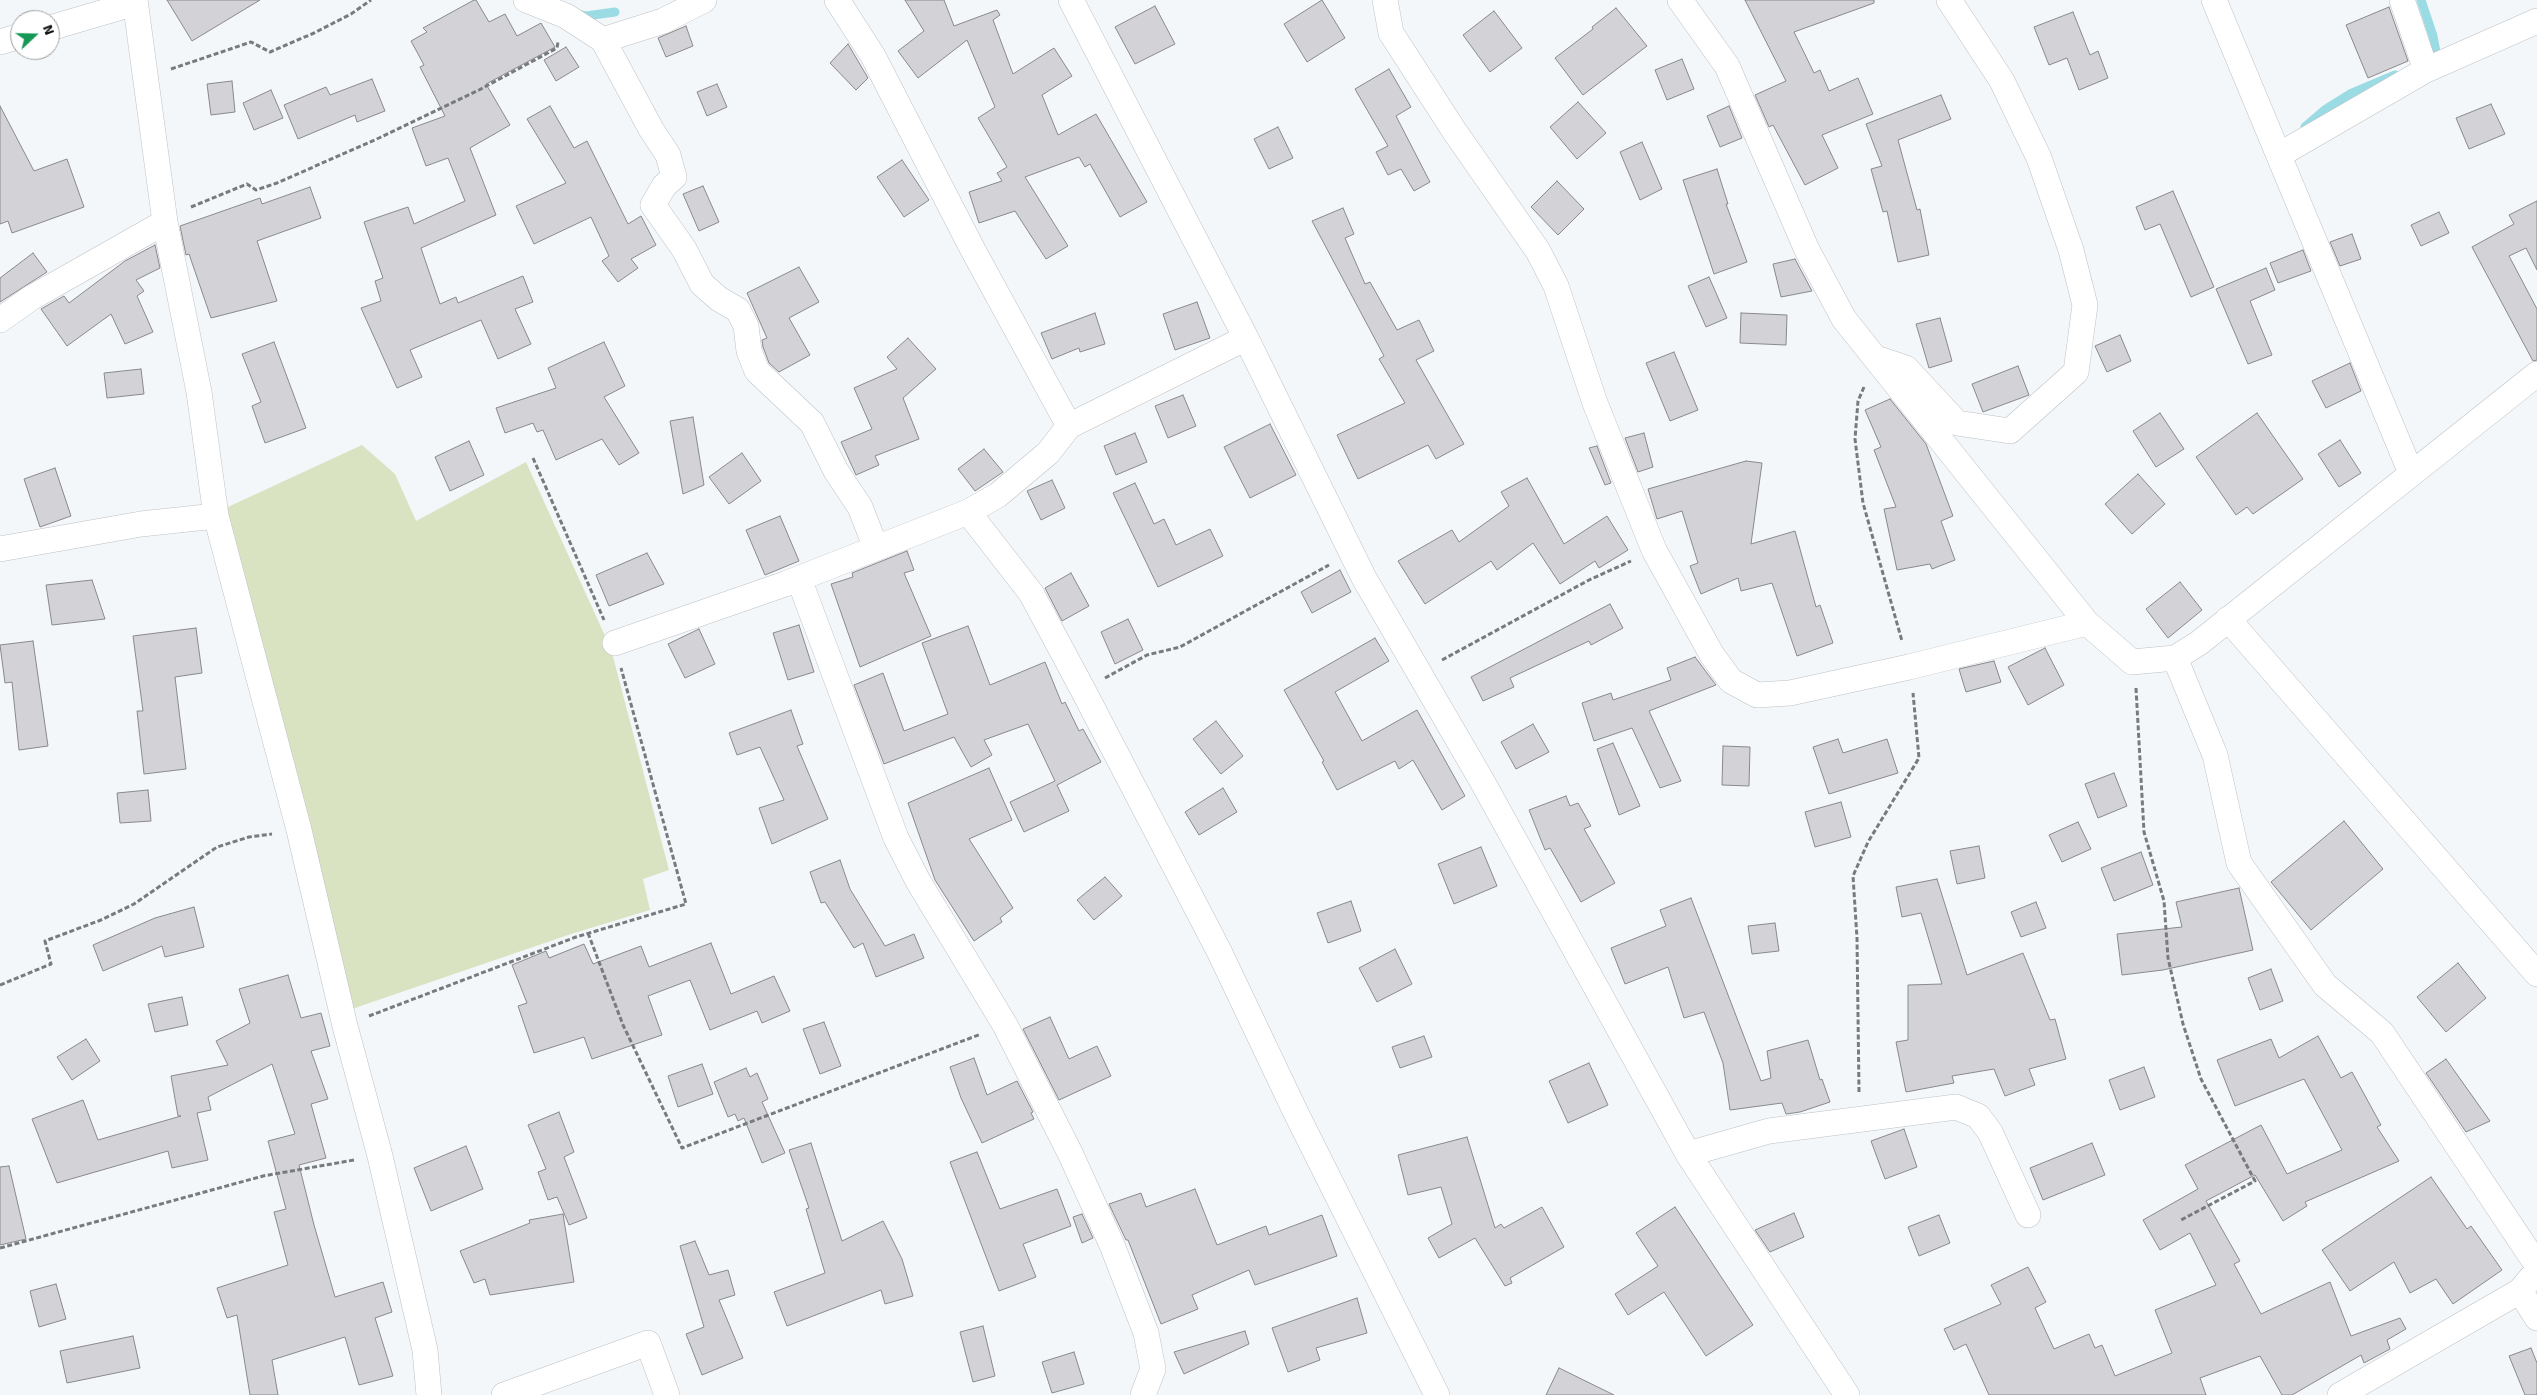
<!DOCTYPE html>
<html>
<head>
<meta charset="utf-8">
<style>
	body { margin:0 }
	#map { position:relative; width:2537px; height:1395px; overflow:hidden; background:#f3f7fa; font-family:Signika,sans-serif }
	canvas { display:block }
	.north { position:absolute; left:10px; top:10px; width:50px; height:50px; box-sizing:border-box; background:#fff; border:1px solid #9d9e9e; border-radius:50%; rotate:69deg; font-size:14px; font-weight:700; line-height:20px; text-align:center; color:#0b0c0d }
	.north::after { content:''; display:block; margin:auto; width:18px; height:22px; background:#179755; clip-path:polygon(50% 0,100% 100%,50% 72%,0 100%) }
</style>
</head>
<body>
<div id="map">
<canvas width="2537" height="1395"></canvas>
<div class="north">N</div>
</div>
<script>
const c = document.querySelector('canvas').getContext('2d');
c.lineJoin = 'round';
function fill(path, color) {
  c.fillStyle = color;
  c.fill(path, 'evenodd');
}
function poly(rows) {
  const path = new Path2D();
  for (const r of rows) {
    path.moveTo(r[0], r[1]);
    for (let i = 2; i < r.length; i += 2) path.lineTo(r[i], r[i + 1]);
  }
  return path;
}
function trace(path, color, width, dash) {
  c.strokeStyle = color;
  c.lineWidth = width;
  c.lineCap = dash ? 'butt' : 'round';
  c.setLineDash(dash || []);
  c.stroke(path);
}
fill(poly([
	[362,445,395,474,416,521,526,462,611,649,669,870,643,879,650,910,571,934,349,1010,217,512]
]), '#d9e3c2');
trace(poly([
	[2421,0,2433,36,2436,52,2433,62],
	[578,14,586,16,615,12],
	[2305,127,2326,109,2350,94,2395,75]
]), '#9bdbe4', 9);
const building = poly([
	[167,0,260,0,192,41,167,0],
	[474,0,476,0,489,22,505,14,517,36,541,23,555,47,486,84,510,125,470,148,496,215,421,248,440,304,456,297,458,303,523,276,533,302,515,309,531,344,498,359,481,320,410,350,422,377,397,388,361,308,381,301,375,281,383,278,364,222,408,207,414,224,465,201,448,158,426,166,412,128,445,116,420,67,424,65,411,41,427,32,423,28,474,0],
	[905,0,944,0,954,26,997,10,1000,15,993,20,1013,74,1054,48,1072,76,1042,95,1058,135,1096,114,1147,202,1120,217,1090,164,1085,167,1079,157,1025,177,1068,246,1046,259,1015,211,979,223,969,192,1002,181,997,173,1007,167,978,118,995,107,967,40,918,78,898,51,924,31,905,0],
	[1322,0,1345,38,1307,62,1284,24,1322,0],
	[1745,0,1874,0,1874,3,1794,32,1814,73,1820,70,1829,91,1858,78,1873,114,1822,135,1838,168,1805,185,1773,125,1769,127,1755,95,1786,81,1745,0],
	[1155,6,1175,44,1135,64,1115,27,1155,6],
	[2389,7,2408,61,2368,78,2346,25,2389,7],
	[1616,8,1647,46,1583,95,1555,58,1593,29,1592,27,1616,8],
	[1494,11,1522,48,1490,72,1463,35,1494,11],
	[2073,12,2090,55,2098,51,2108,78,2079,90,2067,58,2049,65,2034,27,2073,12],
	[686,26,693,46,666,57,658,38,686,26],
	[848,44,868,78,856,90,830,63,848,44],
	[566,47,579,67,556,81,544,60,566,47],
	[1682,59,1694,89,1667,100,1655,70,1682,59],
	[1389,69,1411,107,1396,116,1430,182,1414,191,1401,169,1388,175,1376,152,1388,146,1355,89,1389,69],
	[372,79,385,111,357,122,355,115,298,139,284,105,326,87,330,95,372,79],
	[232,81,235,112,211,115,207,84,232,81],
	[717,84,727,107,707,116,697,92,717,84],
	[271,90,283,118,254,130,243,103,271,90],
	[1941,95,1951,119,1898,140,1917,210,1920,209,1929,255,1898,262,1887,211,1883,212,1871,169,1882,166,1866,124,1941,95],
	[1578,102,1606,133,1577,159,1550,127,1578,102],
	[2491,104,2505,134,2469,149,2456,118,2491,104],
	[0,106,34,171,67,159,84,207,12,233,8,221,0,224,0,106],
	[550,106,574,148,587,141,628,224,641,216,656,245,631,259,638,268,618,282,602,261,609,256,591,217,534,244,516,206,566,183,527,119,550,106],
	[1729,106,1742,138,1720,147,1707,116,1729,106],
	[1278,127,1293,158,1269,169,1254,139,1278,127],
	[1642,142,1662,189,1640,200,1620,152,1642,142],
	[902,160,929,200,904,217,877,177,902,160],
	[1717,169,1728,204,1726,204,1747,262,1714,274,1683,180,1717,169],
	[1557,181,1584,209,1558,235,1531,207,1557,181],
	[703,186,719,222,699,231,683,194,703,186],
	[310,187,321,218,257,241,277,301,211,318,189,254,186,255,180,226,260,198,262,204,310,187],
	[2173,191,2214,287,2191,297,2160,224,2145,230,2136,207,2173,191],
	[2537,201,2537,270,2526,248,2509,256,2537,309,2537,360,2533,361,2472,247,2514,224,2509,215,2537,201],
	[1343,208,1354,234,1345,238,1365,284,1370,282,1397,330,1419,320,1434,351,1416,360,1464,444,1436,459,1428,445,1358,479,1337,435,1405,403,1379,359,1384,356,1312,221,1343,208],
	[2439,212,2449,233,2421,246,2411,225,2439,212],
	[2352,234,2361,259,2340,266,2330,242,2352,234],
	[155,245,160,268,136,280,144,291,137,296,153,332,125,344,111,314,67,346,41,309,64,296,69,303,125,261,155,245],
	[2303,250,2311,271,2278,283,2270,263,2303,250],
	[33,253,47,272,0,302,0,278,33,253],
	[1795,259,1812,291,1781,297,1773,264,1795,259],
	[799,267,819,302,789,318,810,355,779,372,769,363,763,347,762,340,767,338,747,293,799,267],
	[2266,268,2275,290,2250,301,2272,355,2248,364,2216,289,2266,268],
	[1709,277,1727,318,1706,327,1688,286,1709,277],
	[1197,302,1210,338,1175,350,1163,314,1197,302],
	[1095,313,1105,344,1080,352,1079,348,1052,359,1041,333,1095,313],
	[1741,313,1787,315,1786,345,1740,343,1741,313],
	[1940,318,1952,361,1929,368,1916,324,1940,318],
	[2120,335,2131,361,2107,372,2095,346,2120,335],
	[908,338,936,369,903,398,919,439,875,456,879,465,856,475,841,442,872,429,854,388,897,369,887,357,908,338],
	[274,342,306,428,265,443,252,406,261,402,242,354,274,342],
	[604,342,625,386,604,397,639,453,619,465,602,439,556,460,543,430,537,432,533,423,505,433,496,408,556,388,548,368,604,342],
	[1674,352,1698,410,1670,421,1646,363,1674,352],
	[2350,363,2361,391,2326,408,2312,381,2350,363],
	[2018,366,2029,395,1983,412,1972,384,2018,366],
	[141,369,144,394,107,398,104,373,141,369],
	[1183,395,1196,426,1168,438,1155,406,1183,395],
	[1890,399,1926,444,1953,516,1941,521,1955,560,1932,569,1930,564,1897,570,1884,509,1896,507,1874,450,1881,447,1865,410,1890,399],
	[2160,413,2184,449,2156,467,2133,431,2160,413],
	[2257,413,2303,479,2253,514,2247,507,2236,515,2196,457,2257,413],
	[693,417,704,485,683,494,670,421,693,417],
	[1270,424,1296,475,1250,498,1224,447,1270,424],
	[1135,433,1147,462,1116,475,1104,446,1135,433],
	[1644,433,1653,467,1638,472,1625,438,1644,433],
	[2340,440,2361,473,2339,487,2318,454,2340,440],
	[469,441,484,475,450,491,435,457,469,441],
	[1597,446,1611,483,1605,485,1589,448,1597,446],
	[984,449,1003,472,975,491,958,469,984,449],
	[742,453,761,481,729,504,709,477,742,453],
	[1746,461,1762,463,1751,544,1795,531,1816,607,1820,605,1833,643,1797,656,1772,583,1741,591,1738,578,1701,594,1690,566,1698,563,1682,511,1657,519,1648,489,1746,461],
	[55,468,71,516,40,527,24,479,55,468],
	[2138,474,2165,504,2132,534,2105,504,2138,474],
	[1527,478,1564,544,1607,516,1628,550,1599,568,1595,561,1560,584,1533,543,1497,570,1491,561,1425,604,1398,561,1452,530,1459,542,1509,506,1501,492,1527,478],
	[1052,480,1065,508,1041,520,1027,491,1052,480],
	[1135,483,1154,524,1164,519,1176,545,1210,529,1223,556,1158,587,1113,493,1135,483],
	[780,516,799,561,765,575,746,530,780,516],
	[907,551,914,570,904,573,931,636,860,667,831,584,853,577,852,573,907,551],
	[647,553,664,584,609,606,596,575,647,553],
	[1340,570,1351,592,1312,613,1301,592,1340,570],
	[1071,573,1089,606,1062,621,1045,588,1071,573],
	[92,580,105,619,52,625,46,585,92,580],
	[2180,582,2202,610,2168,638,2146,609,2180,582],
	[1610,604,1623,628,1591,645,1589,641,1510,678,1514,687,1483,701,1471,677,1610,604],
	[1128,619,1143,650,1115,664,1101,632,1128,619],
	[799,625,814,672,788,680,773,633,799,625],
	[968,626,990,685,1045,662,1062,704,1065,702,1079,731,1083,729,1101,762,1057,785,1069,811,1024,832,1010,802,1055,781,1028,724,984,740,992,755,971,767,954,737,884,764,854,685,883,673,904,731,948,714,922,643,968,626],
	[196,628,202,673,175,677,186,769,144,774,137,711,143,711,133,636,196,628],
	[699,629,715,664,685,678,668,644,699,629],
	[1375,638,1389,661,1335,692,1362,741,1417,710,1465,796,1442,810,1413,760,1399,769,1395,761,1337,790,1322,762,1324,761,1284,690,1375,638],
	[33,641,48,746,19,750,12,682,5,683,0,645,33,641],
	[2045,648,2064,685,2028,705,2008,667,2045,648],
	[1695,657,1716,685,1649,711,1681,781,1660,788,1632,728,1594,741,1582,703,1611,693,1613,700,1671,680,1667,668,1695,657],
	[1994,661,2001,682,1966,692,1959,669,1994,661],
	[791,710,803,744,797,746,828,819,772,844,759,808,784,800,760,747,737,755,729,733,791,710],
	[1216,721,1243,756,1221,774,1193,739,1216,721],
	[1533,724,1549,752,1516,769,1501,742,1533,724],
	[1838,739,1843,753,1887,739,1898,773,1829,794,1813,747,1838,739],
	[1613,743,1640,806,1619,815,1597,749,1613,743],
	[1723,746,1750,747,1749,786,1722,785,1723,746],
	[989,768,1012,820,969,839,1013,908,1000,918,1002,922,974,941,935,880,908,803,989,768],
	[2114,773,2127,806,2098,818,2085,784,2114,773],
	[1223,788,1237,812,1199,835,1185,812,1223,788],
	[148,790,151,821,120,823,117,793,148,790],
	[1566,796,1570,806,1578,803,1591,826,1584,829,1615,883,1581,902,1550,848,1545,850,1529,810,1566,796],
	[1841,802,1851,837,1815,847,1805,812,1841,802],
	[2344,821,2383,869,2311,930,2271,882,2344,821],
	[2078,822,2091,849,2062,862,2049,835,2078,822],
	[1979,846,1985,878,1957,884,1950,851,1979,846],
	[1481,847,1497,886,1454,904,1438,864,1481,847],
	[2141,852,2153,885,2114,901,2101,868,2141,852],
	[840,860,850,889,885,946,914,934,924,958,876,977,863,943,854,948,825,902,821,903,810,872,840,860],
	[1105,877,1122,896,1094,920,1077,900,1105,877],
	[1937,879,1967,975,2023,953,2050,1020,2055,1019,2066,1059,2029,1069,2035,1085,2005,1096,1994,1069,1952,1076,1954,1083,1906,1092,1896,1042,1908,1040,1908,985,1942,984,1921,913,1902,917,1896,887,1937,879],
	[2239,888,2253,950,2163,970,2122,975,2117,934,2182,927,2176,902,2239,888],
	[1691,898,1761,1081,1771,1078,1767,1051,1808,1040,1820,1080,1822,1079,1830,1102,1800,1112,1786,1114,1782,1103,1730,1110,1723,1063,1704,1012,1684,1018,1668,967,1625,984,1611,948,1666,926,1660,910,1691,898],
	[1351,901,1361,931,1328,943,1317,913,1351,901],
	[2036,902,2046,928,2021,937,2011,912,2036,902],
	[194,907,204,947,165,957,162,946,103,971,93,945,155,918,194,907],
	[1775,923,1779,951,1752,954,1748,926,1775,923],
	[711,943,731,994,774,976,790,1011,762,1023,757,1011,710,1030,690,980,648,996,662,1035,592,1059,584,1037,534,1053,518,1006,527,1003,512,965,546,951,549,958,584,944,593,964,641,946,649,967,711,943],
	[1395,949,1412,984,1377,1002,1359,968,1395,949],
	[2458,963,2486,998,2446,1032,2417,997,2458,963],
	[2271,969,2283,1001,2260,1010,2248,978,2271,969],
	[288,975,301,1018,321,1013,330,1046,311,1051,328,1099,311,1104,326,1158,299,1165,314,1225,335,1297,383,1282,392,1312,375,1318,393,1376,359,1385,345,1337,272,1360,278,1395,250,1395,237,1315,227,1318,217,1288,288,1265,274,1212,286,1209,268,1141,295,1134,272,1064,208,1097,211,1110,197,1113,208,1160,172,1168,168,1151,57,1183,32,1119,83,1100,98,1140,181,1116,178,1116,171,1076,228,1065,216,1041,250,1023,239,989,288,975],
	[182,997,188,1025,155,1032,148,1004,182,997],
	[1050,1017,1069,1059,1097,1046,1111,1076,1059,1100,1023,1029,1050,1017],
	[824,1022,841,1066,820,1074,803,1029,824,1022],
	[1424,1036,1432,1057,1400,1068,1392,1047,1424,1036],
	[2318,1036,2341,1078,2352,1072,2381,1125,2377,1127,2399,1161,2305,1202,2307,1206,2283,1221,2255,1175,2206,1201,2240,1261,2234,1264,2261,1314,2330,1282,2351,1336,2400,1318,2406,1329,2387,1340,2390,1349,2364,1363,2361,1355,2292,1395,2282,1395,2260,1356,2200,1378,2206,1395,1989,1395,1966,1344,1954,1350,1944,1329,2001,1304,1991,1285,2028,1267,2046,1302,2035,1308,2054,1349,2089,1334,2095,1348,2102,1345,2115,1376,2172,1353,2155,1310,2216,1285,2190,1233,2160,1250,2143,1220,2198,1189,2185,1165,2261,1125,2287,1174,2342,1150,2304,1079,2235,1106,2217,1060,2271,1039,2279,1058,2318,1036],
	[86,1039,100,1061,72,1080,57,1057,86,1039],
	[974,1058,987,1095,1017,1081,1033,1112,1031,1113,1034,1119,982,1143,961,1098,950,1067,974,1058],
	[2446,1059,2490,1121,2466,1132,2441,1095,2426,1073,2446,1059],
	[1589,1063,1608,1105,1568,1123,1549,1081,1589,1063],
	[702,1064,713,1094,678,1107,668,1076,702,1064],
	[2144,1067,2155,1097,2120,1110,2109,1080,2144,1067],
	[746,1068,750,1077,757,1073,768,1099,762,1102,785,1153,762,1163,744,1118,738,1121,735,1114,728,1117,714,1082,746,1068],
	[559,1112,574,1152,564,1157,587,1218,569,1225,557,1197,548,1200,538,1172,546,1169,528,1125,559,1112],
	[1904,1129,1917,1167,1885,1179,1871,1141,1904,1129],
	[1467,1137,1495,1228,1501,1224,1504,1228,1542,1207,1564,1247,1510,1278,1512,1283,1505,1286,1475,1238,1439,1258,1428,1238,1452,1224,1441,1187,1408,1195,1398,1155,1467,1137],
	[811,1143,842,1241,883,1221,902,1259,913,1296,885,1304,881,1290,787,1326,774,1292,825,1273,806,1209,809,1208,789,1150,811,1143],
	[2092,1143,2105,1175,2043,1200,2030,1168,2092,1143],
	[466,1146,483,1189,431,1211,414,1168,466,1146],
	[977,1152,1000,1209,1057,1189,1071,1226,1023,1244,1036,1277,999,1291,950,1162,977,1152],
	[9,1166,26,1239,0,1245,0,1167,9,1166],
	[2431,1177,2467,1229,2471,1226,2502,1270,2453,1304,2436,1279,2410,1293,2394,1262,2350,1291,2322,1250,2431,1177],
	[1195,1189,1217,1245,1266,1226,1269,1235,1322,1215,1337,1256,1255,1285,1249,1270,1192,1295,1198,1309,1161,1324,1128,1240,1126,1240,1109,1204,1141,1193,1146,1207,1195,1189],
	[1675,1207,1753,1325,1706,1356,1664,1292,1628,1315,1615,1294,1658,1266,1636,1233,1675,1207],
	[1794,1213,1804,1237,1770,1252,1755,1230,1794,1213],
	[563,1214,574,1282,490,1295,485,1279,474,1283,460,1251,530,1223,529,1220,563,1214],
	[1082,1214,1093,1238,1082,1243,1073,1217,1082,1214],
	[1939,1215,1950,1243,1919,1256,1908,1227,1939,1215],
	[695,1241,709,1275,728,1270,735,1295,719,1300,743,1358,702,1375,686,1334,704,1327,680,1246,695,1241],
	[56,1284,66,1319,39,1327,30,1291,56,1284],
	[1357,1298,1367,1333,1316,1348,1320,1360,1288,1372,1272,1328,1357,1298],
	[983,1326,995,1376,973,1382,960,1332,983,1326],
	[1245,1331,1249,1344,1184,1374,1174,1352,1245,1331],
	[133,1336,140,1368,67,1383,60,1351,133,1336],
	[2531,1348,2537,1363,2537,1395,2525,1395,2509,1356,2531,1348],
	[1074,1352,1084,1384,1052,1393,1042,1362,1074,1352],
	[1559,1368,1614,1395,1546,1395,1559,1368]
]);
fill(building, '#d3d3d7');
trace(building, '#89898d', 1);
const street = poly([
	[135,0,165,222,199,392,216,516,299,830,345,1026,380,1156,425,1350,429,1395],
	[526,0,566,16,603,40],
	[704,0,663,21,603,40,651,129,668,155,674,177,664,186,653,205,684,249,702,284,719,299,738,310,746,326,749,351,757,371,812,423,836,471,860,507,876,548],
	[837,0,873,56,973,250,1069,426],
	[1071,0,1246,338,1364,578,1482,781,1688,1154,1847,1395],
	[1385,0,1391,33,1455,132,1538,251,1556,286,1595,403,1654,550,1712,655,1731,681,1757,695,1790,693,1909,667,2087,623],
	[1680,0,1727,66,1807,250,1844,319,2087,623,2132,662,2175,658,2199,643,2537,374],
	[2214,0,2411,473],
	[2402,0,2426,70],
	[50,28,135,3],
	[0,42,20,36],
	[2279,155,2426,70,2537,21],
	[0,320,31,298,165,222],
	[1876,358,1906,368,1957,423,2010,431,2076,372,2085,305,2071,250,2039,158,2002,81,1949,0],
	[968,512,1031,593,1083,690,1219,951,1296,1113,1437,1395],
	[0,549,141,524,216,516],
	[799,579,896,838,918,881,1005,1025,1070,1153,1112,1245,1146,1333,1153,1369,1143,1395],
	[2228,619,2537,974],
	[615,643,785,584,968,512,998,495,1048,453,1069,426,1246,338],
	[2175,658,2215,755,2239,863,2325,985,2382,1033,2537,1265],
	[1688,1154,1769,1131,1956,1107,1978,1116,1990,1132,2028,1215],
	[2531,1278,2520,1291,2537,1318],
	[504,1395,648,1343,667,1395],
	[2340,1395,2520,1291]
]);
trace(street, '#bec1c4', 26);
trace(poly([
	[171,69,251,42,270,52,314,33,351,14,371,0],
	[191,207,247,184,256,190,277,183,379,138,479,90,557,48,558,42],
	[1864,387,1858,401,1855,439,1863,503,1902,641],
	[533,458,604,620],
	[1442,660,1589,580,1631,561],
	[1105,678,1147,655,1180,647,1329,565],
	[2136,688,2144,832,2164,901,2168,958,2183,1024,2201,1079,2255,1181,2179,1221],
	[588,933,623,1025,682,1148,981,1034],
	[0,985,51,964,45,941,101,920,134,904,217,847,249,837,272,834],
	[369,1016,576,937,686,904,621,668],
	[1859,1092,1857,938,1853,876,1868,842,1919,758,1913,693],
	[0,1248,263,1176,354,1160]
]), '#787b7d', 3, [5, 2.5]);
trace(street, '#fff', 25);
</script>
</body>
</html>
